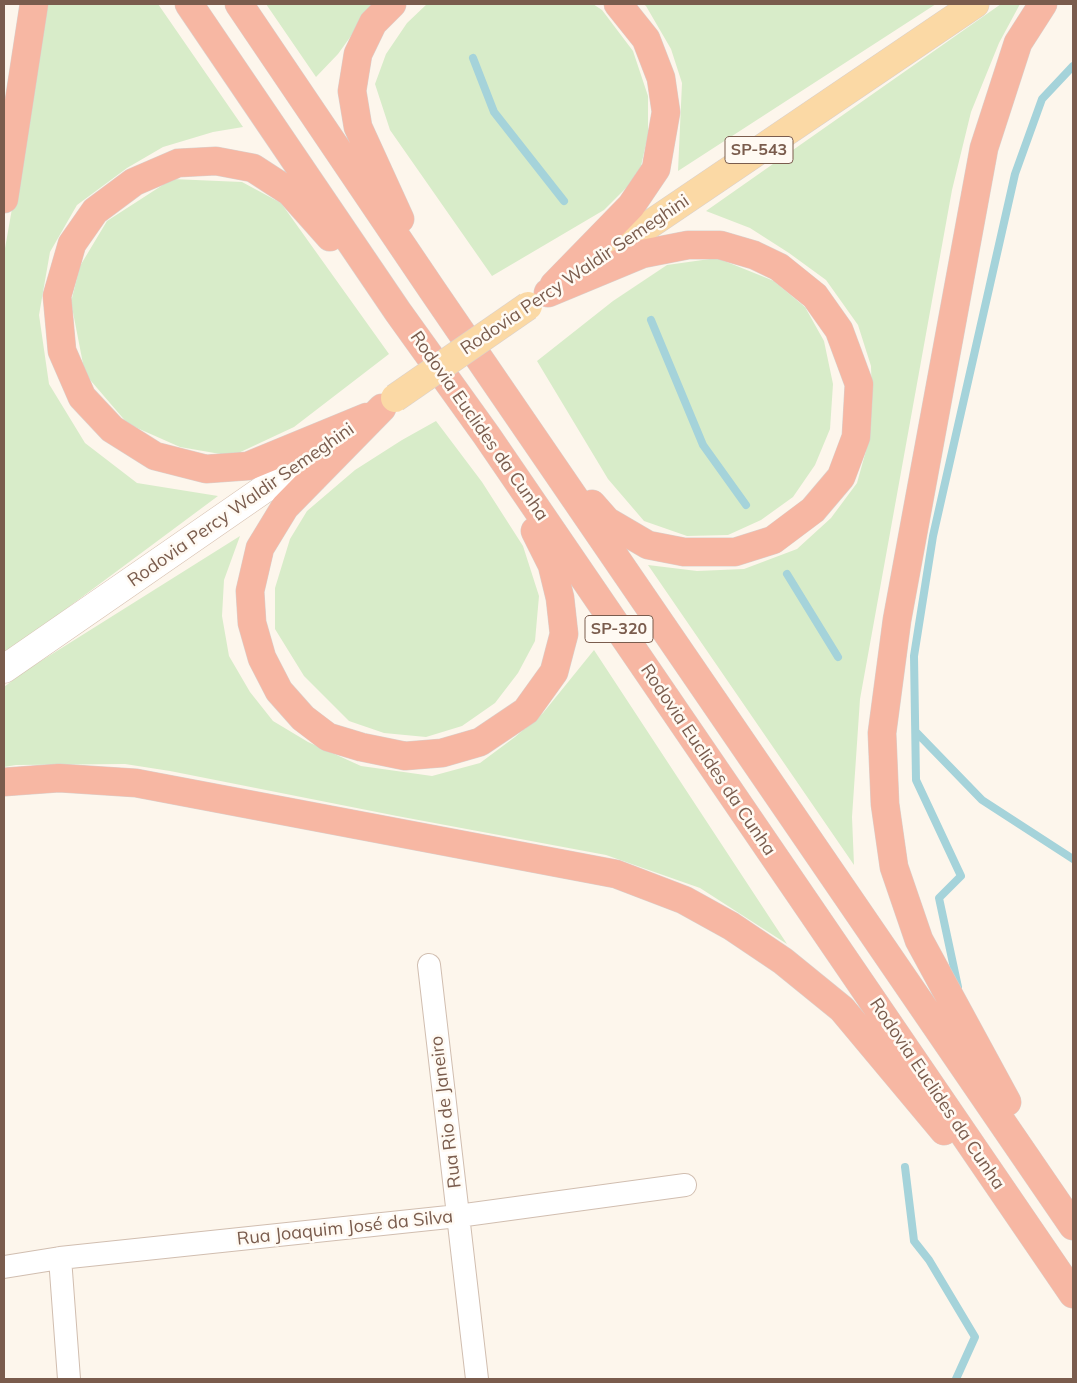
<!DOCTYPE html>
<html>
<head>
<meta charset="utf-8">
<style>
	body { margin:0 }
	#map { position:relative; width:1077px; height:1383px; overflow:hidden; background:#fdf6ec; font-family:Mulish,sans-serif }
	canvas { display:block }
	.frame { position:absolute; inset:0; border:5px solid #7a5c4d; pointer-events:none }
</style>
</head>
<body>
<div id="map">
<canvas width="1077" height="1383"></canvas>
<div class="frame"></div>
</div>
<script>
const c = document.querySelector('canvas').getContext('2d');
c.lineJoin = 'round';
function fill(path, color) {
  c.fillStyle = color;
  c.fill(path, 'evenodd');
}
function poly(rows) {
  const path = new Path2D();
  for (const r of rows) {
    path.moveTo(r[0], r[1]);
    for (let i = 2; i < r.length; i += 2) path.lineTo(r[i], r[i + 1]);
  }
  return path;
}
function trace(path, color, width, dash) {
  c.strokeStyle = color;
  c.lineWidth = width;
  c.lineCap = dash ? 'butt' : 'round';
  c.setLineDash(dash || []);
  c.stroke(path);
}
function write(font, color, halo, rows, align = 'center') {
  c.font = font + ' Mulish,sans-serif';
  c.lineWidth = 5;
  c.setLineDash([]);
  c.textBaseline = 'middle';
  c.strokeStyle = halo;
  c.fillStyle = color;
  for (const [text, x, y, turn = 0] of rows) {
    c.save();
    c.translate(x, y);
    c.rotate((+turn || 0) * Math.PI / 180);
    c.textAlign = isNaN(turn) ? turn : align;
    if (halo) c.strokeText(text, 0, 0);
    c.fillText(text, 0, 0);
    c.restore();
  }
}
fill(poly([
	[48,4,158,4,243,127,213,132,163,147,127,168,77,205,50,252,39,315,49,384,85,443,137,483,218,496,4,655,4,254],
	[266,4,374,4,338,54,316,77],
	[427,4,593,4,602,10,633,51,648,96,648,135,639,175,604,210,492,276,390,130,375,84,386,54,407,23],
	[643,4,936,4,678,171,682,83,671,49,646,6],
	[1001,4,1020,4,999,43,971,112,952,190,860,699,852,817,854,865,648,565,697,571,744,569,797,549,831,518,857,483,867,447,872,401,871,366,858,325,826,280,789,253,750,228,706,211],
	[172,179,242,182,281,203,389,354,294,427,232,456,180,447,128,424,85,374,71,302,80,266,107,221],
	[717,258,774,281,805,307,824,341,833,384,830,429,815,465,793,497,761,520,728,535,687,536,644,521,608,479,537,361,613,301,667,265],
	[436,421,482,482,523,546,539,596,535,641,518,673,495,703,462,726,426,737,384,733,349,721,304,676,275,629,275,588,290,539,307,511,355,470,402,440],
	[240,536,224,580,222,616,229,656,250,692,273,721,308,742,361,766,432,776,480,763,515,737,543,713,594,650,787,944,700,888,606,855,397,816,170,771,125,764,16,765,4,767,4,687,25,671]
]), '#d8ecc9');
trace(poly([
	[473,58,494,112,564,201],
	[651,320,703,445,746,505],
	[787,574,838,657],
	[916,732,982,800,1073,859],
	[958,987,939,898,961,876,916,780,914,656,933,536,1015,174,1042,99,1073,66],
	[905,1167,914,1241,929,1260,975,1337,956,1379]
]), '#a5d3da', 8);
const minor = poly([
	[429,965,477,1379],
	[60,1258,69,1379],
	[4,1267,60,1258,458,1216,685,1185]
]);
const secondary = poly([
	[4,669,348,431]
]);
const primary = poly([
	[575,275,975,4]
]);
const motorway = poly([
	[189,4,398,312,487,436,1073,1294],
	[239,4,433,291,1073,1226],
	[392,4,373,23,358,54,352,91,358,127,400,219],
	[4,199,34,4],
	[330,237,290,192,253,168,216,161,178,163,134,182,95,211,72,244,57,296,62,351,82,397,112,429,155,456,206,469,248,466,367,417],
	[554,285,631,206,656,169,666,112,661,78,646,39,618,4],
	[548,293,642,254,688,245,720,245,754,255,779,267,815,296,839,330,859,384,856,437,841,477,813,510,773,540,735,552,684,552,648,545,607,521,592,504],
	[382,408,285,507,260,548,250,591,252,623,262,658,279,691,303,718,328,737,361,747,405,756,442,753,480,742,526,711,554,672,564,634,560,598,552,565,535,531],
	[4,782,59,778,136,783,616,874,684,900,731,926,783,961,842,1009,944,1131],
	[1007,1102,919,940,894,867,885,804,882,733,897,620,984,148,1018,43,1043,4]
]);
trace(minor, '#d1beb0', 24);
trace(secondary, '#d6c0b0', 29);
trace(primary, '#dad1cd', 29);
trace(motorway, '#dad1cd', 29);
trace(minor, '#fff', 22);
trace(secondary, '#fff', 28);
trace(primary, '#fbd9a5', 28);
trace(motorway, '#f7b7a3', 28);
const primaryBridge = poly([
	[395,398,528,306]
]);
trace(primaryBridge, '#dad1cd', 29, []);
trace(primaryBridge, '#fbd9a5', 28);
for (const [x, y, w] of [
	[759,150,68],
	[619,629,68]
]) {
  const box = new Path2D();
  box.roundRect(x - w / 2, y - 13.5, w, 27, 4);
  c.fillStyle = '#fffaf3';
  c.fill(box);
  trace(box, '#7a5c4d', 1);
}
write('bold 16px', '#7a5c4d', null, [
	["SP-543",759,150],
	["SP-320",619,629]
]);
write('18px', '#7a5c4d', '#fffaf3', [
	["Rodovia Percy Waldir Semeghini",575,275,-34],
	["Rodovia Euclides da Cunha",479,426,55],
	["Rodovia Percy Waldir Semeghini",241,505,-35],
	["Rodovia Euclides da Cunha",708,760,56],
	["Rodovia Euclides da Cunha",937,1094,56],
	["Rua Rio de Janeiro",446,1112,-97],
	["Rua Joaquim José da Silva",345,1228,-6]
]);
</script>
</body>
</html>
